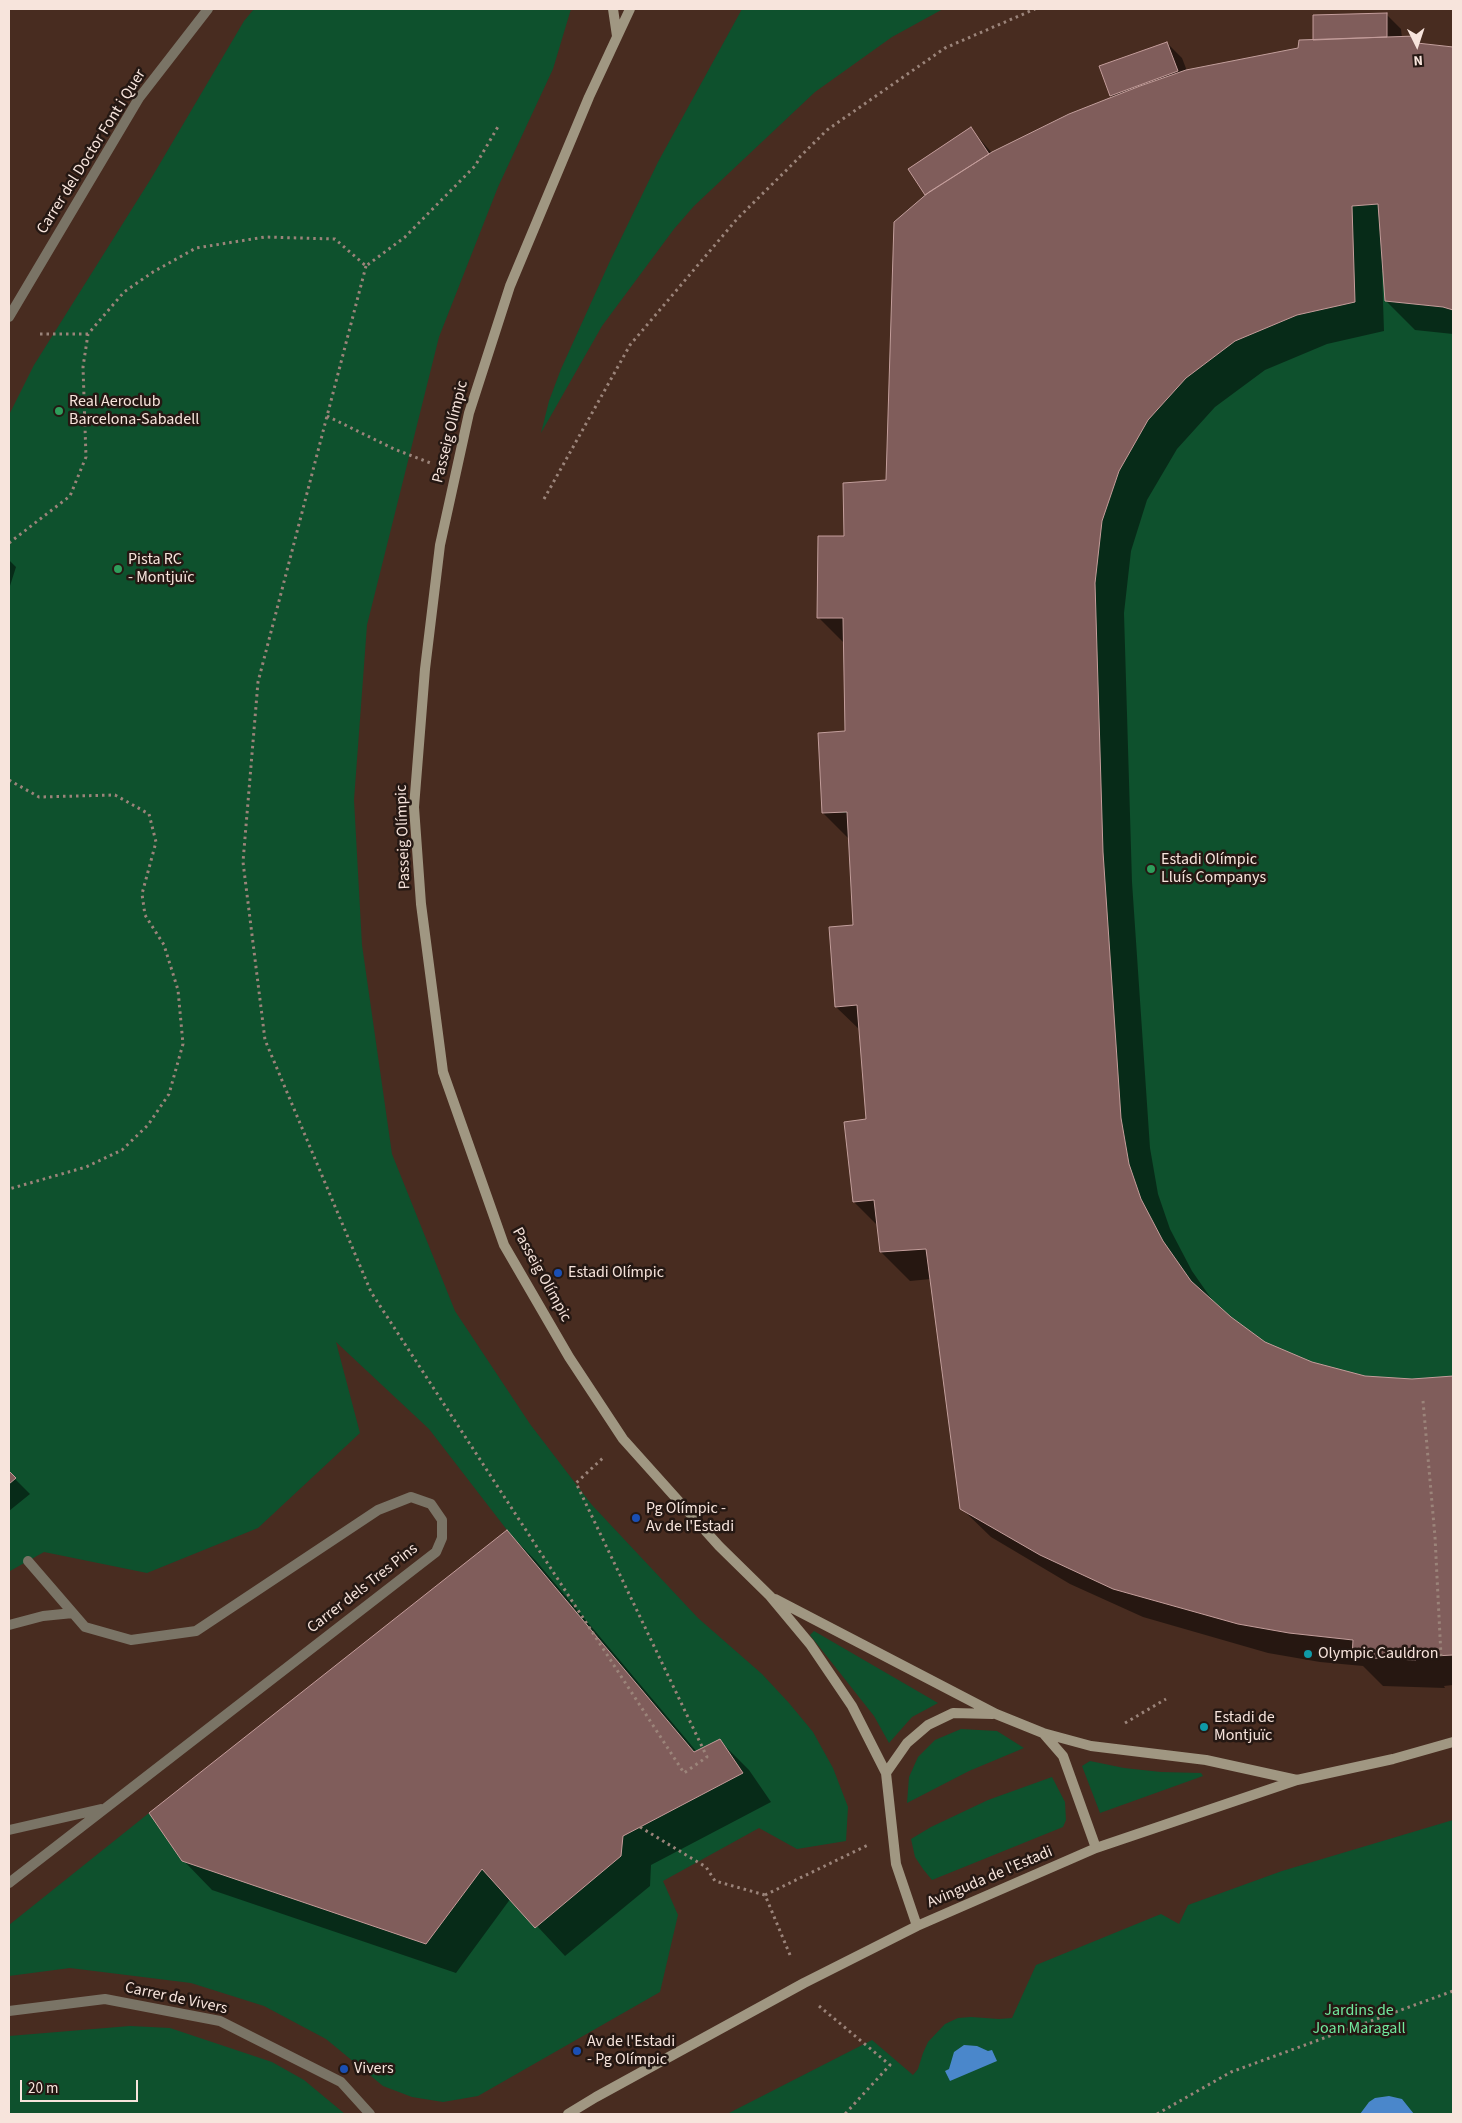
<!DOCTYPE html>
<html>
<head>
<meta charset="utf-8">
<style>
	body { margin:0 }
	#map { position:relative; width:1462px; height:2123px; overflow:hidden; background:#482c20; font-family:"Source Sans 3",sans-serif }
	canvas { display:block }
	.frame { position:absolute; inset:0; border:10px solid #f7e4dc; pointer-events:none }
	.north { position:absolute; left:1392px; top:20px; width:50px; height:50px; -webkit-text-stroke:4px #251813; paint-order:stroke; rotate:176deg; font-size:14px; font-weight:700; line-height:20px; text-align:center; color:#f7e4dc }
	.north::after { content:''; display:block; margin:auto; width:18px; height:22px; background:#f7e4dc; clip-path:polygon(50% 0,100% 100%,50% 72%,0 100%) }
	.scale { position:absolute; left:20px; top:2080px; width:118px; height:22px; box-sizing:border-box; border:2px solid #f7e4dc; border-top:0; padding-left:6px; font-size:15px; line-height:18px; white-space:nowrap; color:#f7e4dc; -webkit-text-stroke:4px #251813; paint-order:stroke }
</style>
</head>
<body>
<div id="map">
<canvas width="1462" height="2123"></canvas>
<div class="frame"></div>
<div class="north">N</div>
<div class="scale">20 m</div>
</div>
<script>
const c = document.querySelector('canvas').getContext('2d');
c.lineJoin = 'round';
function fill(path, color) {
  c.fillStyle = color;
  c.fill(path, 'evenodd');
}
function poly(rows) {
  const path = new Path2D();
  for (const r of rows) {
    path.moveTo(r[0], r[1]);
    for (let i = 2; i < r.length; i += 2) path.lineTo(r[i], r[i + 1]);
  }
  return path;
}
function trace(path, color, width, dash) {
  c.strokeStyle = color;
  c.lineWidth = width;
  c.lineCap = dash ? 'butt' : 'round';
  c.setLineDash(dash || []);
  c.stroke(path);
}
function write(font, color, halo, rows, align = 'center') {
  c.font = font + ' "Source Sans 3",sans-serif';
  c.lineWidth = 5;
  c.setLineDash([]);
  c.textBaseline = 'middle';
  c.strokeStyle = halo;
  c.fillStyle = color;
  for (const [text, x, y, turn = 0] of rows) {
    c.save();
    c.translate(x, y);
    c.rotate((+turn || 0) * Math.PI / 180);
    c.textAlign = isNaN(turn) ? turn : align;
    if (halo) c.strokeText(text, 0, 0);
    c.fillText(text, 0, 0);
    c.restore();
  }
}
fill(poly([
	[254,9,571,9,553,69,498,187,439,337,367,625,354,800,362,945,392,1154,455,1311,530,1424,592,1505,698,1618,762,1674,789,1703,813,1732,833,1768,848,1807,846,1841,797,1849,759,1828,663,1881,678,1915,660,1992,478,2096,443,2102,412,2097,383,2086,326,2039,264,2006,191,1983,70,1968,9,1976,9,1925,149,1813,182,1861,426,1944,482,1869,535,1927,621,1856,623,1836,743,1772,720,1739,694,1752,507,1530,429,1429,336,1342,360,1433,258,1528,147,1573,44,1552,10,1571,9,1569,9,415,34,365,152,177,244,21],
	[742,9,943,9,892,37,815,92,694,206,674,229,602,326,541,433,549,401,561,369,610,261,658,162],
	[1416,36,1417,43,1453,47,1453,1655,1416,1657,1416,1660,1352,1657,1353,1640,1289,1633,1238,1624,1113,1589,1040,1555,960,1509,926,1249,880,1252,874,1200,853,1202,844,1122,866,1119,857,1005,835,1007,829,927,853,925,847,813,822,813,818,733,845,731,843,618,817,618,818,536,844,536,843,483,886,480,894,222,929,192,992,152,1069,114,1140,86,1186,70,1298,48,1299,40],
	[814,1631,938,1703,912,1717,889,1743,874,1716,810,1635],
	[961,1729,997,1731,1024,1748,969,1771,907,1803,909,1777,918,1757,935,1740],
	[1090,1761,1124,1768,1161,1772,1201,1773,1203,1776,1100,1813,1082,1766],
	[1052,1777,1065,1802,1066,1820,1063,1827,932,1880,923,1869,915,1857,911,1839,931,1827,988,1800],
	[1453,1820,1453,2114,727,2114,872,2040,913,2075,918,2069,923,2053,928,2042,945,2024,958,2018,971,2017,999,2019,1012,2018,1036,1965,1161,1914,1179,1924,1188,1905,1282,1871],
	[130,2026,170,2028,272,2062,304,2080,345,2114,9,2114,9,2036]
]), '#0e512d');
fill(poly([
	[964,2045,977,2046,988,2051,992,2050,997,2061,950,2081,945,2071,949,2069,954,2052],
	[1389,2096,1402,2099,1414,2114,1360,2114,1369,2102,1375,2098]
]), '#4a87cb');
fill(poly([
	[1386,14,1401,29,1402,38,1415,38,1423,45,1453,48,1453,334,1415,330,1386,301,1384,271,1382,271,1384,331,1327,344,1265,370,1215,407,1177,449,1147,500,1131,551,1124,613,1132,882,1150,1148,1158,1194,1170,1229,1192,1271,1215,1304,1230,1318,1264,1343,1311,1364,1365,1378,1412,1380,1453,1377,1453,1685,1444,1686,1445,1688,1383,1686,1363,1666,1320,1662,1268,1653,1143,1617,1070,1584,991,1537,961,1508,931,1279,910,1281,881,1252,878,1226,854,1202,868,1120,861,1031,836,1007,854,926,849,839,823,813,846,733,845,644,818,617,845,537,887,481,927,196,909,170,971,129,992,153,1113,98,1111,96,1167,43,1182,58,1187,71,1299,49,1315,41],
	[9,560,16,567,9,589],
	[9,1473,30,1494,9,1511],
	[507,1531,536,1561,697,1752,719,1740,749,1770,771,1802,651,1865,650,1886,565,1956,511,1898,456,1973,212,1890,183,1860]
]), '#0007');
const building = poly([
	[1387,13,1387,37,1313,40,1313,15,1387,13],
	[1416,36,1417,43,1453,47,1453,310,1443,307,1385,301,1378,204,1352,206,1355,302,1297,315,1235,341,1186,378,1148,420,1119,471,1102,521,1095,583,1103,852,1121,1118,1129,1164,1141,1199,1163,1241,1191,1281,1231,1317,1265,1342,1312,1362,1365,1376,1412,1379,1453,1376,1453,1655,1416,1657,1416,1660,1352,1657,1353,1640,1289,1633,1238,1624,1113,1589,1040,1555,960,1509,926,1249,880,1252,874,1200,853,1202,844,1122,866,1119,857,1005,835,1007,829,927,853,925,847,812,822,813,818,733,845,731,843,618,817,618,818,536,844,536,843,483,886,480,894,222,929,192,992,152,1069,114,1140,86,1186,70,1298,48,1299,40,1416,36],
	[1167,42,1178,71,1110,96,1099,66,1167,42],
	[971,127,989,154,925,195,908,169,971,127],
	[9,1471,16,1478,9,1484,9,1471],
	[507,1530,694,1752,720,1739,743,1773,623,1836,621,1856,535,1928,482,1869,426,1944,182,1861,149,1813,507,1530]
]);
fill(building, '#805d5b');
trace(building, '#c49d9b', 1);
trace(poly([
	[366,266,258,682,243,862,265,1040,371,1292,684,1773,707,1757,576,1483,605,1456],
	[40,334,88,334],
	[327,416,394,449,433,464],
	[544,499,630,345,737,219,827,130,945,48,1035,9],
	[9,543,70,496,86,457,83,367,88,334,124,292,153,272,196,248,265,237,335,239,366,266,405,237,475,166,499,125],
	[9,780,39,797,115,795,149,814,156,842,142,894,145,915,164,945,178,990,183,1044,169,1094,148,1125,122,1150,86,1167,9,1189],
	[1423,1401,1435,1537,1441,1656],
	[1125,1723,1166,1699],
	[640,1827,706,1867,715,1881,765,1895],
	[790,1955,765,1895,868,1845],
	[819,2006,890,2065,845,2114],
	[1157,2114,1231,2072,1453,1991]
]), '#9b847a', 3, [2.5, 4]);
trace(poly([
	[9,1625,43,1616,73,1613],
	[9,1830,101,1809],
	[9,1883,436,1552,442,1538,442,1520,431,1504,411,1497,378,1510,196,1631,131,1640,85,1627,28,1561]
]), '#7a7466', 10);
trace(poly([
	[9,317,139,98,208,9],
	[9,2011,105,1999,220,2021,341,2082,370,2114]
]), '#7a7466', 10);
trace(poly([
	[613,9,617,36],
	[630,9,589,97,510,286,469,413,440,545,425,669,414,807,421,904,443,1072,504,1245,569,1357,623,1439,719,1546,770,1596,810,1644,852,1706,886,1773,896,1864,917,1926],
	[775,1599,996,1714,1043,1733,1091,1746,1206,1760,1297,1780],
	[1043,1733,1063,1756,1096,1848],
	[886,1773,907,1743,928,1725,953,1713,993,1714],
	[568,2114,596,2097,804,1983,917,1926,1096,1848,1297,1780,1393,1759,1453,1742]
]), '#a09782', 10);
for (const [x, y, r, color] of [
	[59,411,5,"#2e9e5b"],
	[118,569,5,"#2e9e5b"],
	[1151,869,5,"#2e9e5b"],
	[558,1273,5,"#1a4fb4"],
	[636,1518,5,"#1a4fb4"],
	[1308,1654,5,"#0f9aa8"],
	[1204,1727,5,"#0f9aa8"],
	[577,2051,5,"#1a4fb4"],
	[344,2069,5,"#1a4fb4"]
]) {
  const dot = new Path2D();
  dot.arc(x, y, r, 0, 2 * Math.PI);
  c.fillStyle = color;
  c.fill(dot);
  trace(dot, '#251813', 2);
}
write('16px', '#f7e4dc', '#251813', [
	["Carrer del Doctor Font i Quer",92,152,-58],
	["Passeig Olímpic",451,432,-76],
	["Passeig Olímpic",404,837,-92],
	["Passeig Olímpic",541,1275,61],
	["Carrer dels Tres Pins",363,1589,-38],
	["Avinguda de l'Estadi",990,1878,-23],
	["Carrer de Vivers",176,1999,12]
]);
write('16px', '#f7e4dc', '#251813', [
	["Real Aeroclub",69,402],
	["Barcelona-Sabadell",69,420],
	["Pista RC",128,560],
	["- Montjuïc",128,578],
	["Estadi Olímpic",1161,860],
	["Lluís Companys",1161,878],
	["Estadi Olímpic",568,1273],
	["Pg Olímpic -",646,1509],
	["Av de l'Estadi",646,1527],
	["Olympic Cauldron",1318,1654],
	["Estadi de",1214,1718],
	["Montjuïc",1214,1736],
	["Av de l'Estadi",587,2042],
	["- Pg Olímpic",587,2060],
	["Vivers",354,2069]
], 'left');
write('16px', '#70e89d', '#251813', [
	["Jardins de",1359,2011],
	["Joan Maragall",1359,2029]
]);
</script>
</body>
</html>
